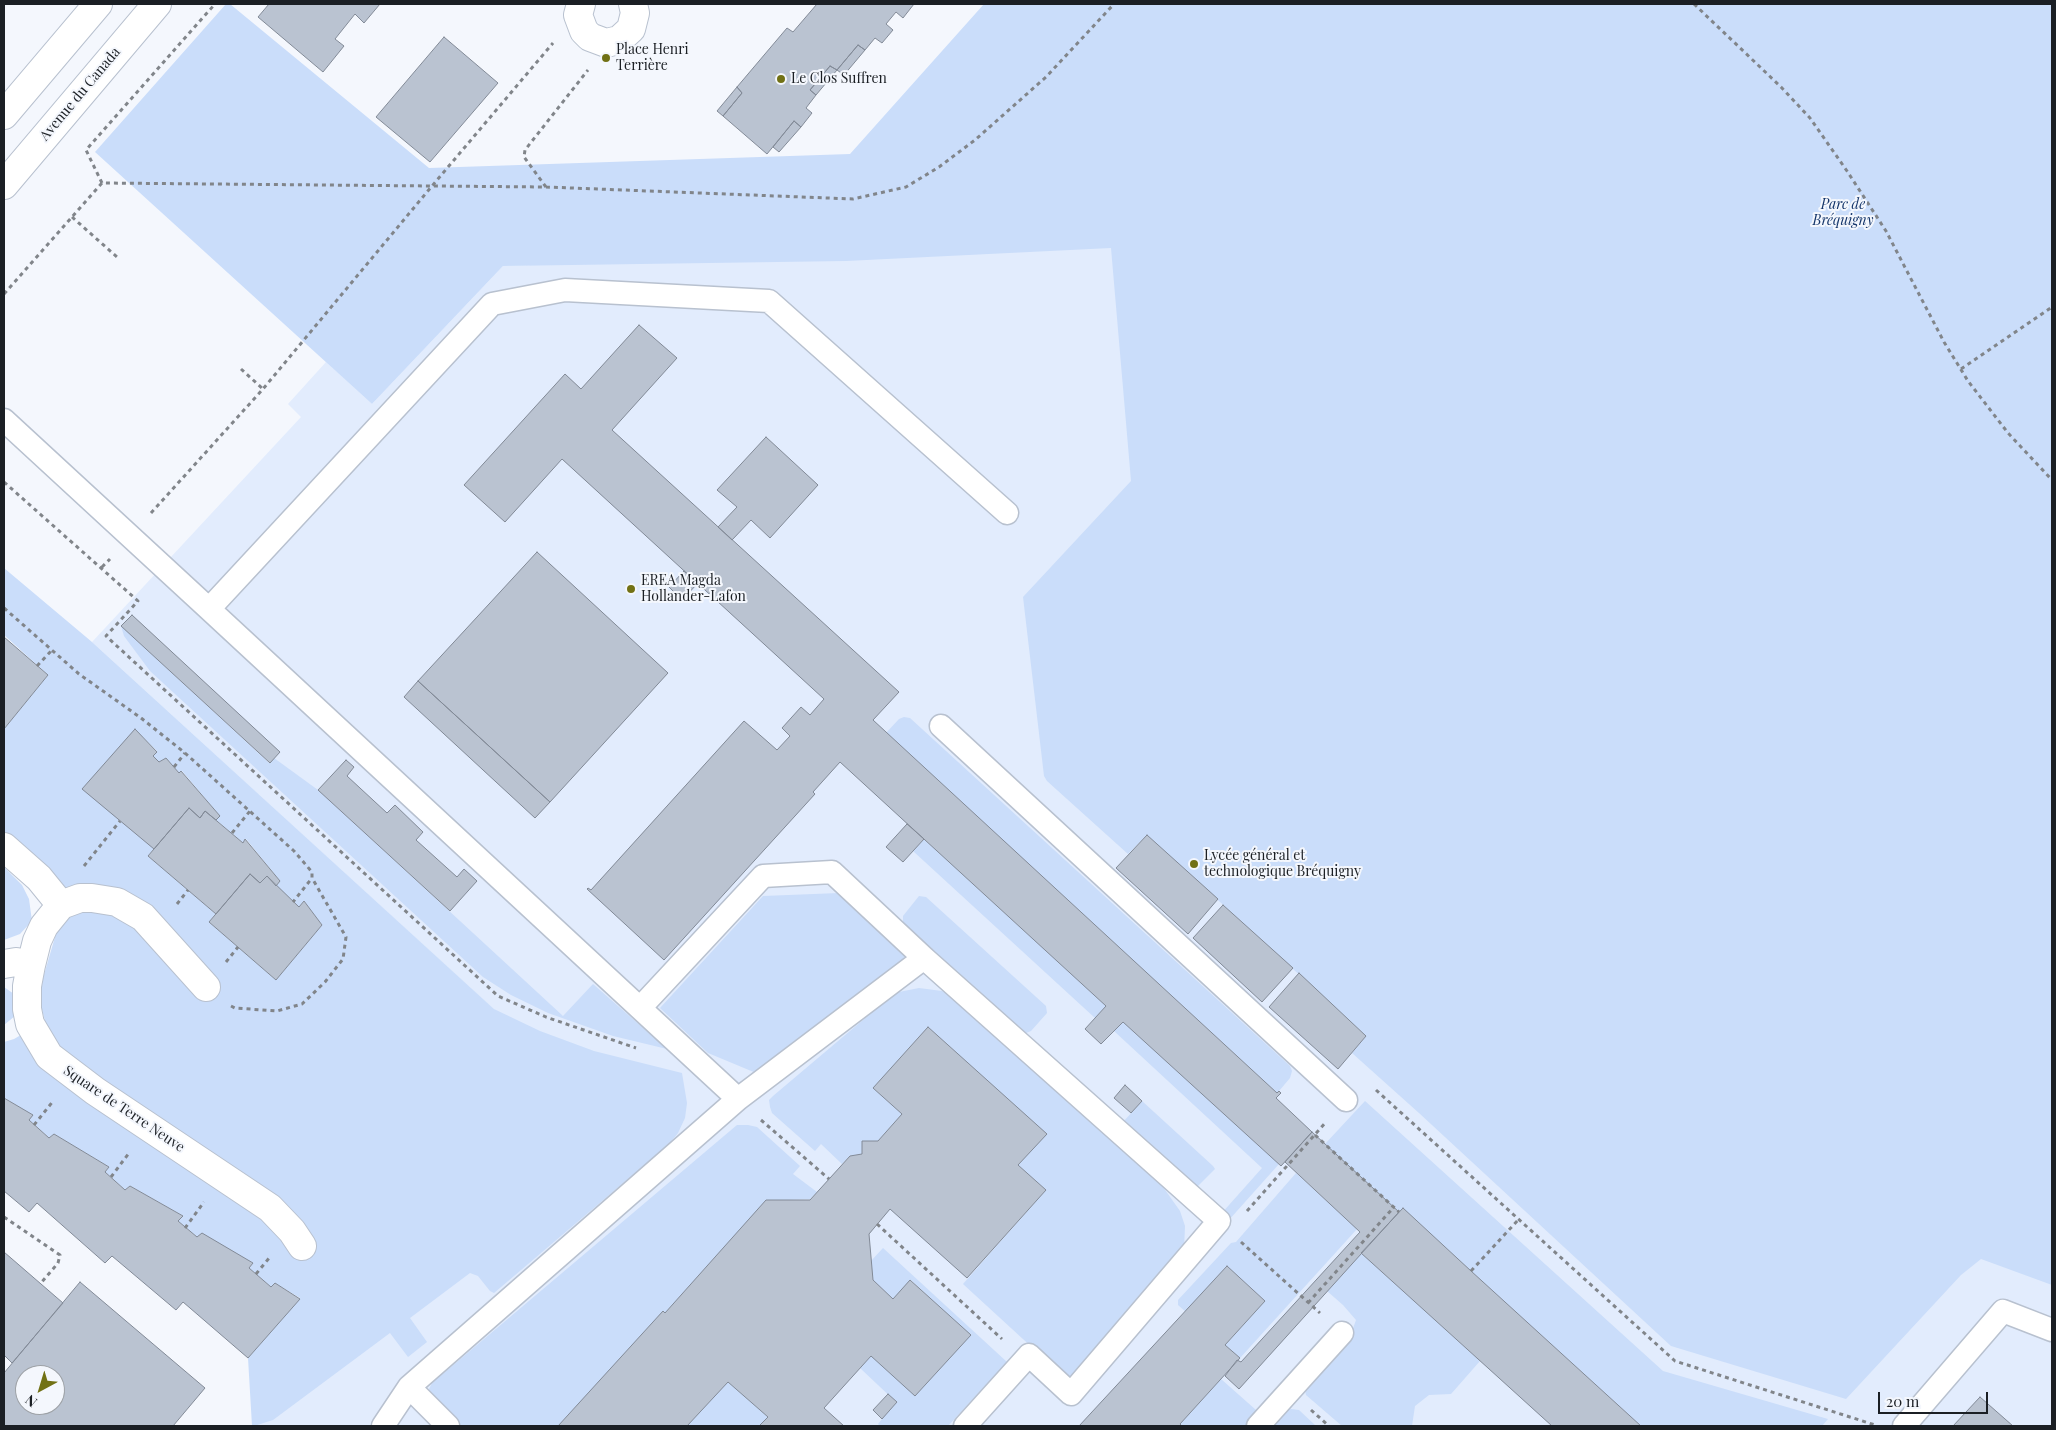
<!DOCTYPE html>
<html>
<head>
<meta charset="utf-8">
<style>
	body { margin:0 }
	#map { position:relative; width:2056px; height:1430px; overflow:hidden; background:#f4f7fd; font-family:"Playfair Display",serif }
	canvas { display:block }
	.frame { position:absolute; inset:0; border:5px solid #1b1f24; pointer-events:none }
	.north { position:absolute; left:15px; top:1365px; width:50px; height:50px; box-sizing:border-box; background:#f4f7fd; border:1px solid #9da1a6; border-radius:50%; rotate:219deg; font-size:14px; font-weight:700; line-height:20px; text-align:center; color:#1b1f24 }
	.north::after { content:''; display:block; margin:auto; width:18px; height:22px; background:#717115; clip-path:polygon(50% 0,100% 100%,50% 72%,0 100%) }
	.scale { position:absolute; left:1878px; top:1392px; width:110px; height:22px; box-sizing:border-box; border:2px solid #1b1f24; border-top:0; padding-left:6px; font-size:15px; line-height:18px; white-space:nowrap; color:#1b1f24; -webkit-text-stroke:4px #f4f7fd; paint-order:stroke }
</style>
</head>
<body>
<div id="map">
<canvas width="2056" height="1430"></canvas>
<div class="frame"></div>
<div class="north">N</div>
<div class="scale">20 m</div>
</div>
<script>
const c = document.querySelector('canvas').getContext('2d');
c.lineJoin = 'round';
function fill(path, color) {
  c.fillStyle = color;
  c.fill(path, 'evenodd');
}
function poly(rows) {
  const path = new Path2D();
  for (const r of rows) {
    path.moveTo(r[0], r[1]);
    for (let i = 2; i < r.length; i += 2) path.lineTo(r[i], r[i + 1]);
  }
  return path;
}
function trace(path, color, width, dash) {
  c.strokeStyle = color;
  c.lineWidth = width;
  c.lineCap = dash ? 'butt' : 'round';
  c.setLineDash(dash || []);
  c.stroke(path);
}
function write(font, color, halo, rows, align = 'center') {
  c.font = font + ' "Playfair Display",serif';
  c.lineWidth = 4;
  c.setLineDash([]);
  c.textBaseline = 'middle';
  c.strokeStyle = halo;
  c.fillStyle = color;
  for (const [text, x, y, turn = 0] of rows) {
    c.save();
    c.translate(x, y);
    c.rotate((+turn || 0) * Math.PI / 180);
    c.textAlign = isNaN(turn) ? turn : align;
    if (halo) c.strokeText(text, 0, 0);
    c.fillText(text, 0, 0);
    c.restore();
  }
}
fill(poly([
	[1298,239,2052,718,2052,1426,253,1426,568,1077,92,642,301,417,288,404,326,362,372,404,503,266]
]), '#e2ecfd');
fill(poly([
	[226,4,230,4,429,168,850,154,984,4,2052,4,2052,1285,1981,1259,1961,1275,1846,1399,1671,1346,1419,1113,1352,1053,1366,1036,1147,835,1128,854,1047,781,1044,776,1023,597,1131,481,1111,248,846,261,503,266,372,404,95,152],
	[4,568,92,642,494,1009,540,1031,594,1051,682,1073,687,1103,685,1118,678,1133,669,1144,494,1293,490,1291,478,1276,470,1273,410,1318,427,1342,408,1357,390,1333,273,1420,254,1426,252,1426,248,1358,300,1298,276,1284,271,1287,249,1268,253,1263,197,1237,178,1221,183,1216,130,1186,125,1190,105,1172,109,1167,54,1134,49,1138,29,1120,32,1115,4,1098,4,1042,14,1039,45,1021,40,1002,43,978,55,937,50,871,4,833,4,729,48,675,4,635],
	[135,730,157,751,153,756,159,762,166,758,179,773,182,771,219,815,216,820,243,843,246,839,280,881,276,886,299,907,304,901,322,925,276,980,209,922,216,914,148,856,154,849],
	[121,626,269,763,274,758,318,790,563,1016,593,984,667,1049,613,1036,548,1013,511,995,483,977,150,671,124,636],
	[904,717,910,718,1290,1066,1292,1071,1290,1078,1279,1091,1277,1093,886,733,899,719],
	[924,839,1106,1006,1095,1018,913,851],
	[4,867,22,885,29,899,32,921,20,934,4,940],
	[839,893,906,954,903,959,765,1071,756,1073,708,1053,660,1008,763,896],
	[919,896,926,897,1046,1006,1047,1013,1031,1031,1026,1033,1021,1030,903,924,903,916],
	[4,987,14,994,15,1016,4,1025],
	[919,988,942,991,952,995,964,1005,1163,1187,1180,1211,1185,1226,1184,1250,1072,1384,963,1284,1046,1190,1018,1165,1046,1134,928,1027,873,1088,902,1114,878,1141,862,1141,862,1154,850,1156,842,1164,821,1144,815,1151,772,1113,770,1107,769,1100,773,1096,889,998,899,992],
	[1123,1022,1279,1164,1228,1221,1221,1214,1262,1168,1114,1031],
	[1142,1101,1213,1166,1215,1169,1197,1187,1132,1133,1124,1121],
	[1365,1101,1663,1371,1828,1419,1822,1426,1641,1426,1403,1209,1399,1212,1325,1144],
	[737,1125,748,1125,757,1127,800,1166,793,1174,817,1192,810,1199,766,1201,665,1313,663,1312,558,1426,460,1426,435,1403,431,1397,429,1389,432,1383],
	[1296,1173,1357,1229,1240,1358,1225,1345,1265,1301,1227,1266,1186,1312,1178,1305,1178,1300,1231,1243,1236,1242],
	[883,1248,1007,1362,948,1426,880,1426,878,1424,896,1402,860,1368,871,1356,970,1335,911,1280,893,1299,873,1280,871,1261],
	[1361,1253,1480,1361,1451,1394,1429,1395,1415,1406,1412,1426,1342,1426,1306,1395,1305,1390,1350,1337,1356,1320,1343,1305,1327,1291],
	[1221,1379,1256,1410,1257,1415,1247,1426,1182,1426,1180,1424],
	[728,1382,768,1417,759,1426,687,1426],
	[1291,1409,1299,1410,1316,1426,1267,1426,1280,1412]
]), '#caddfa');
const building = poly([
	[269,4,380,4,364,23,355,14,335,39,344,46,323,72,258,17,269,4],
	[817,4,914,4,903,18,896,12,886,24,893,30,882,43,875,38,865,50,858,45,837,70,830,66,810,90,816,95,806,108,812,113,801,127,794,121,767,154,723,116,742,93,737,87,787,28,793,32,817,4],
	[444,37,498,83,430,162,376,117,444,37],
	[858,45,865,50,844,75,837,70,858,45],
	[830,66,837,70,816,95,810,90,830,66],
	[737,87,742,93,723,116,717,111,737,87],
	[794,121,801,127,779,152,773,147,794,121],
	[639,325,677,358,612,430,899,692,873,720,1277,1093,1279,1091,1281,1093,1276,1098,1312,1132,1281,1166,1123,1022,1101,1044,1085,1029,1106,1006,840,762,813,792,815,794,664,960,587,889,588,888,591,890,744,721,777,750,790,736,782,728,801,707,810,715,824,699,562,459,505,522,464,485,565,374,581,389,639,325],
	[766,437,818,485,770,538,751,520,732,540,718,527,737,507,717,490,766,437],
	[537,552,668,673,550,802,418,681,537,552],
	[684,571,698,583,682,600,669,587,684,571],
	[132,615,280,752,270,763,121,626,132,615],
	[4,637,48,675,4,729,4,637],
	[418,681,550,802,535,818,404,697,418,681],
	[135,729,157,752,153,756,159,762,166,758,179,773,181,771,220,816,216,820,205,811,200,818,189,808,154,849,82,789,135,729],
	[346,760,354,767,347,776,387,813,395,805,423,832,416,840,457,877,464,869,477,881,450,911,318,790,346,760],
	[189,808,200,818,205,811,243,843,245,839,280,881,276,886,267,876,260,883,250,874,216,914,148,856,189,808],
	[907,824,924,839,903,862,886,847,907,824],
	[1147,835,1218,899,1188,934,1116,868,1147,835],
	[250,874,260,883,267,876,299,907,304,901,322,925,276,980,209,922,250,874],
	[1223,905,1293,968,1262,1002,1193,938,1223,905],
	[1299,973,1366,1036,1338,1069,1269,1007,1299,973],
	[928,1027,1047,1134,1018,1165,1046,1190,967,1278,890,1209,869,1234,873,1280,893,1299,910,1280,971,1335,915,1396,871,1356,824,1408,844,1426,759,1426,768,1417,728,1382,687,1426,558,1426,663,1311,665,1313,766,1200,810,1200,850,1156,862,1154,862,1141,878,1141,902,1114,873,1088,928,1027],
	[1125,1085,1142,1101,1131,1113,1114,1098,1125,1085],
	[4,1098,33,1115,29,1120,49,1138,54,1134,109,1167,105,1172,125,1190,130,1186,183,1216,178,1221,197,1237,202,1233,253,1263,249,1268,271,1287,275,1283,300,1299,248,1358,183,1302,176,1310,112,1256,105,1263,37,1203,29,1212,4,1191,4,1098],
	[1312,1132,1399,1212,1239,1389,1225,1376,1237,1360,1241,1362,1360,1232,1285,1162,1312,1132],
	[1403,1208,1471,1271,1641,1426,1552,1426,1361,1253,1403,1208],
	[4,1252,63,1303,12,1363,4,1355,4,1252],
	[1227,1266,1265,1301,1225,1345,1240,1358,1180,1424,1182,1426,1079,1426,1227,1266],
	[80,1282,205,1388,173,1426,4,1426,4,1373,80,1282],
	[25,1375,55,1375,55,1405,25,1405,25,1375],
	[888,1394,897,1402,882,1419,873,1410,888,1394],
	[1980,1397,2013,1426,1953,1426,1980,1397]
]);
fill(building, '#bac3d1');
trace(building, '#828a97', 1);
const lane = poly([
	[4,420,209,609],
	[941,726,1346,1100],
	[640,1008,763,876,832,872,924,958],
	[738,1099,209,609,492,304,565,290,769,301,1007,513],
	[409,1387,448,1426],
	[383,1426,409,1387,738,1099,924,958,1219,1221,1071,1394,1029,1355,965,1426],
	[1258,1426,1342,1333],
	[1904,1426,2003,1311,2052,1330]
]);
const street = poly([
	[581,4,578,15,584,31,590,37,606,43,619,40,631,29,635,13,633,4],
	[4,847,39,878,61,905],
	[4,964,16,962,31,965],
	[206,987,143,917,117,902,92,898,80,898,61,905,44,926,37,941,31,965,27,986,27,1009,30,1024,49,1056,95,1091,270,1208,292,1231,302,1246]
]);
const secondary = poly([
	[4,115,98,4],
	[4,185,157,4]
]);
trace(lane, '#b8c1cf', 25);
trace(street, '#b8c1cf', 30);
trace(secondary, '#b8c1cf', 30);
trace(poly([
	[1694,4,1781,87,1810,118,1847,171,1886,231,1944,342,1968,381,2008,433,2052,480],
	[102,183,86,150,215,4],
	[546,187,524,157,525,150,588,70],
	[72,217,117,257],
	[4,294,102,183,546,187,853,199,906,187,939,167,975,140,1046,77,1114,4],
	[241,369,263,389],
	[1961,369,2052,307],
	[4,482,138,601,106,636,498,996,546,1017,636,1048],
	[151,513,263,389,432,186,553,43],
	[102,567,110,559],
	[4,608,79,674,141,718,185,753,294,851,312,872,312,878,293,902],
	[37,666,52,650],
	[174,767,185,753],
	[232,833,250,811],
	[84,866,120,821],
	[177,904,188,890],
	[226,962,238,947],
	[231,1006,235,1008,277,1011,302,1004,325,982,343,959,346,937,312,878],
	[1376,1090,1675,1361,1875,1425],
	[761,1120,829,1179],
	[34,1125,54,1100],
	[1315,1135,1399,1212],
	[111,1177,129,1153],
	[1247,1211,1326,1122],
	[4,1217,60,1255,58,1263,41,1283],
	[877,1224,1002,1339],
	[185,1228,204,1202],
	[1241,1242,1320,1313],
	[1471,1271,1519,1219],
	[256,1274,270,1257],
	[1308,1303,1394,1207],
	[1311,1410,1329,1426]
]), '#81858a', 3, [4, 4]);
trace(lane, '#fff', 22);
trace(street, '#fff', 28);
trace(secondary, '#fff', 28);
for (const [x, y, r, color] of [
	[606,58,5,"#717115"],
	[781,79,5,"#717115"],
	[631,589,5,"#717115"],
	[1194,864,5,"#717115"]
]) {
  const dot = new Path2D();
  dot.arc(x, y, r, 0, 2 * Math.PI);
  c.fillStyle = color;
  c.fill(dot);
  trace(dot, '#f4f7fd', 2);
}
write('14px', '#1b1f24', '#f4f7fd', [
	["Place Henri",616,50],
	["Terrière",616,66],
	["Le Clos Suffren",791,79],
	["EREA Magda",641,581],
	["Hollander-Lafon",641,597],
	["Lycée général et",1204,856],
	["technologique Bréquigny",1204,872]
], 'left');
write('14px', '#1b1f24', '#f4f7fd', [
	["Avenue du Canada",80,94,-50],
	["Square de Terre Neuve",124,1109,34]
]);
write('italic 14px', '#14356a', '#f4f7fd', [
	["Parc de",1843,205],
	["Bréquigny",1843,221]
]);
</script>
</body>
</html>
